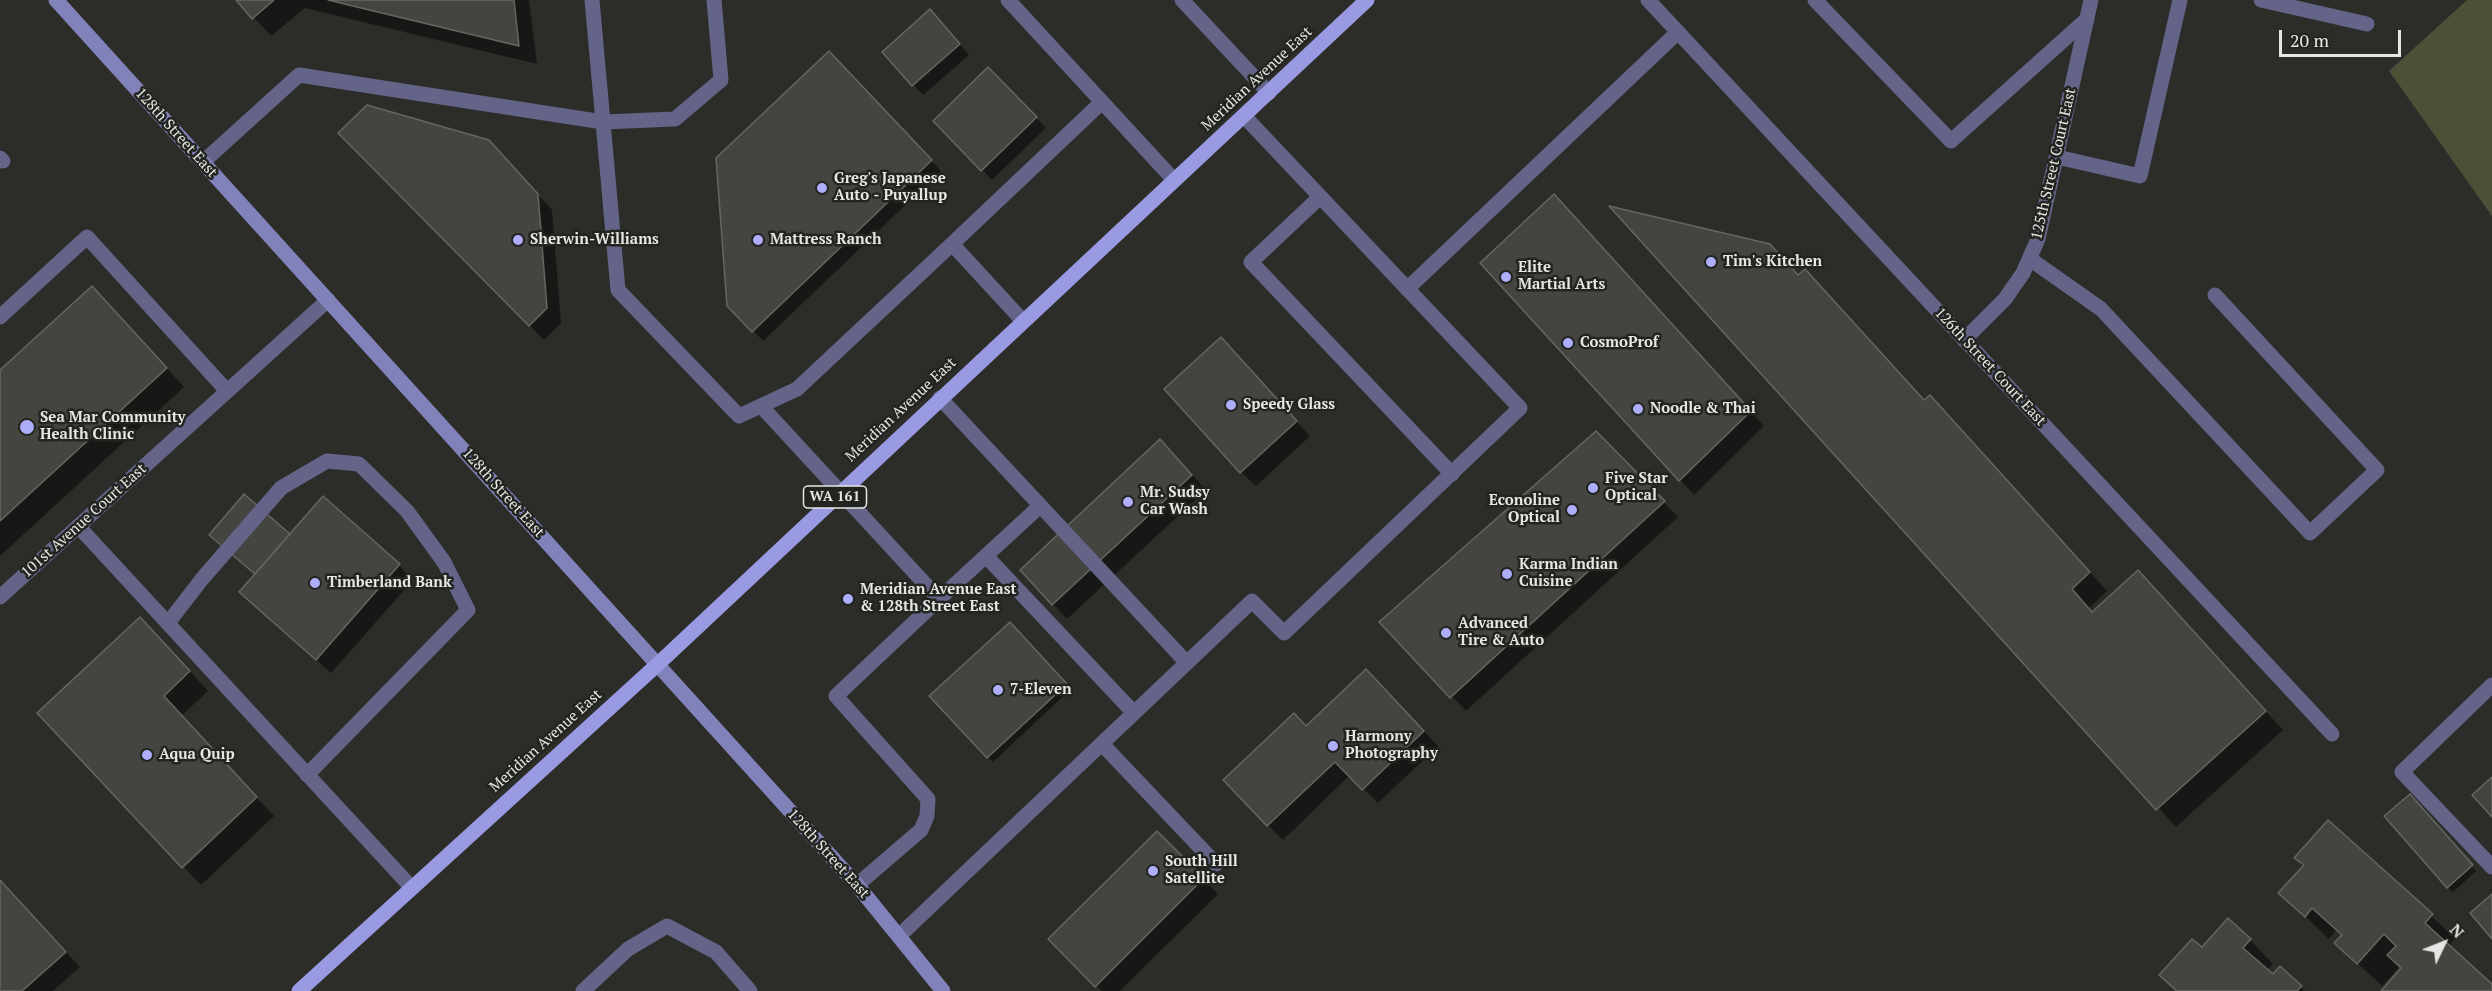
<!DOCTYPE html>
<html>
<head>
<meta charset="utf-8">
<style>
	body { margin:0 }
	#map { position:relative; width:2492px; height:991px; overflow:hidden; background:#2c2d29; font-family:"PT Serif",serif }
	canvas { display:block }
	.north { position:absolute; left:2414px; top:913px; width:60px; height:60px; -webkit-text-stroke:4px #22241f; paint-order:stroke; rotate:47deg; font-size:16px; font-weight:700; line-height:24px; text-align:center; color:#e6e7e4 }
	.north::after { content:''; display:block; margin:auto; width:21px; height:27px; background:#e6e7e4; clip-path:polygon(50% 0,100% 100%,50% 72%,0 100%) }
	.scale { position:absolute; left:2279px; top:30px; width:122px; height:27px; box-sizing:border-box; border:3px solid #e6e7e4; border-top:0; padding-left:8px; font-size:18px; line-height:21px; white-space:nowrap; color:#e6e7e4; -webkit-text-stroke:4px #22241f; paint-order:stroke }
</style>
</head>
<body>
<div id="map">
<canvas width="2492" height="991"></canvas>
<div class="north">N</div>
<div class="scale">20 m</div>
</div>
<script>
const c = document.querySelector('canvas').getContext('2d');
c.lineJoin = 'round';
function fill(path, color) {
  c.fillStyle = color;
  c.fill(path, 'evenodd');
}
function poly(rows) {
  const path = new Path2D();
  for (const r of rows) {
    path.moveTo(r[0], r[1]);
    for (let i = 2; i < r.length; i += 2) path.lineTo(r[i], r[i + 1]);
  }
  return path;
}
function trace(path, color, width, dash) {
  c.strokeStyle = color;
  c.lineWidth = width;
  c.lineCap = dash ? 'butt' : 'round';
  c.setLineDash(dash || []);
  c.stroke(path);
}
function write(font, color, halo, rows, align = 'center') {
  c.font = font + ' "PT Serif",serif';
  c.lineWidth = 5;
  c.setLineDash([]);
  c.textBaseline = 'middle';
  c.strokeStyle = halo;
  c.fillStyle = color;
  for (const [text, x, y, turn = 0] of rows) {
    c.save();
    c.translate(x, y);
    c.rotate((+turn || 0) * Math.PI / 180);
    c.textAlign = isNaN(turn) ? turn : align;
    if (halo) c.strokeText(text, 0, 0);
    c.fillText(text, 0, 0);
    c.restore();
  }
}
fill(poly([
	[2467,0,2492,0,2492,216,2389,71]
]), '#4b5137');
fill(poly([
	[238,0,529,0,537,64,305,8,271,36],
	[940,21,969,55,923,95,884,52],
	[839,63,941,171,763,341,729,305],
	[988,69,1046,128,992,180,935,121],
	[341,133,504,157,552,210,561,323,544,340],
	[1613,208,1769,245,1925,401,1948,415,2107,591,2089,608,2093,613,2138,572,2283,730,2176,827],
	[1569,211,1764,426,1694,495,1482,263],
	[110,307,184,387,0,556,0,372],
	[1235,354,1310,436,1256,486,1241,472],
	[1596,434,1678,517,1466,711,1381,622],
	[1175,456,1206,490,1067,619,1053,604],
	[290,536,399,565,413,580,331,673,241,592],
	[1010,624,1070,690,993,762,931,696],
	[158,637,208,691,181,716,274,816,201,885,39,713],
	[1381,686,1438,746,1378,803,1350,775,1283,840,1268,825,1307,728],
	[2414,800,2476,871,2453,892,2448,887],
	[2328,822,2455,938,2449,946,2492,986,2492,991,2383,991,2403,969,2400,966,2382,986,2336,943,2342,936,2336,930,2329,939,2281,893,2305,866,2296,857],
	[1157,833,1218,894,1120,991,1102,991,1050,939],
	[0,881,80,967,53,991,0,991],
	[2250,940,2273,964,2266,971,2273,977,2280,968,2305,991,2177,991,2202,949]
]), '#0007');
const building = poly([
	[236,0,274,0,252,19,236,0],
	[328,0,514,0,519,46,328,0],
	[930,9,960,44,912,86,882,52,930,9],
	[829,51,932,160,752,332,727,306,716,158,829,51],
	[988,67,1037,117,981,171,933,121,988,67],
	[367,105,489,140,538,194,547,308,529,326,338,133,367,105],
	[1554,194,1751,411,1679,481,1480,263,1554,194],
	[1609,206,1770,244,1798,275,1805,269,1924,400,1930,395,2090,572,2072,589,2092,612,2138,570,2266,711,2156,810,1609,206],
	[92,286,167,368,0,521,0,370,92,286],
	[1221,337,1297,421,1240,473,1164,389,1221,337],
	[1596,431,1665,501,1450,698,1379,622,1596,431],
	[1160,439,1192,475,1052,605,1020,570,1160,439],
	[244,494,290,534,255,574,209,535,244,494],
	[323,496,400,564,316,660,239,592,323,496],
	[140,617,190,671,164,696,257,797,182,868,37,713,140,617],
	[1010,622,1067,684,987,758,929,696,1010,622],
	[1366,669,1424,731,1362,790,1335,762,1267,826,1223,780,1294,713,1306,726,1366,669],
	[2492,777,2492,817,2472,795,2492,777],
	[2410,794,2473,865,2447,888,2384,816,2410,794],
	[2328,820,2433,914,2425,923,2492,984,2492,991,2381,991,2401,968,2387,955,2396,946,2384,934,2357,964,2334,943,2342,935,2312,908,2305,917,2278,893,2304,865,2294,858,2328,820],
	[1157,831,1204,878,1095,987,1048,939,1157,831],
	[0,880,66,952,22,991,0,991,0,880],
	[2492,894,2492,939,2470,913,2492,894],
	[2228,918,2251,939,2243,948,2273,974,2280,966,2302,986,2297,991,2177,991,2159,975,2192,939,2202,947,2228,918]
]);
fill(building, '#444541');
trace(building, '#656762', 1.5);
trace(poly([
	[592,0,603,122,675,119,721,80,714,0],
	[1008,0,1174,180],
	[1182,0,1269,93],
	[1815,0,1951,141,2087,19],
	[2261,0,2367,24],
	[2057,157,2140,176,2180,0],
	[0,158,3,161],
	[203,162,299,75,603,122,618,290,739,416,797,389,952,244,1023,321],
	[1320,197,1251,262,1452,474],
	[952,244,1102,102],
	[2030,259,2101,309,2310,533,2377,470,2215,295],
	[1407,289,1678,32],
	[0,317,87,237,227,391],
	[940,398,1187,663],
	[761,406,939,599,836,696,928,799,927,816,921,830,857,885],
	[78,526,412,888],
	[986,556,1134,713],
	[0,597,328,300],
	[939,599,1040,506],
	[168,623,202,579,281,488,327,461,359,464,407,511,444,562,468,610,307,775],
	[2492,685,2402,772,2492,867],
	[1102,744,1216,864],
	[899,936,1252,601,1284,633,1520,408,1244,116],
	[583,991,628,949,667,926,716,952,750,991]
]), '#636488', 15);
trace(poly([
	[1648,0,2332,734],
	[1964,340,2005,299,2023,273,2038,239,2091,0]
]), '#636488', 15);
trace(poly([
	[56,0,857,885,943,991]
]), '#8282bb', 15);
trace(poly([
	[299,991,658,664,1367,0]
]), '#999ae2', 15);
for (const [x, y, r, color] of [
	[822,188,6,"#aeaefb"],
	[518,240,6,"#aeaefb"],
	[758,240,6,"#aeaefb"],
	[1711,262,6,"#aeaefb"],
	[1506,277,6,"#aeaefb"],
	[1568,343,6,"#aeaefb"],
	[1231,405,6,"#aeaefb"],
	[1638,409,6,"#aeaefb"],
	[27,427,8,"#aeaefb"],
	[1593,488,6,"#aeaefb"],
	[1128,502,6,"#aeaefb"],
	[1572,510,6,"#aeaefb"],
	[1507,574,6,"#aeaefb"],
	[315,583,6,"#aeaefb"],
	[848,599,6,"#aeaefb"],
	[1446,633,6,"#aeaefb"],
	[998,690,6,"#aeaefb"],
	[1333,746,6,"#aeaefb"],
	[147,755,6,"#aeaefb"],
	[1153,871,6,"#aeaefb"]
]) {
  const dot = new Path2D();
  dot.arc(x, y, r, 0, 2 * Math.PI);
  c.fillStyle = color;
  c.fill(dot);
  trace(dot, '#22241f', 2);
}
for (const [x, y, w] of [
	[835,497,63]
]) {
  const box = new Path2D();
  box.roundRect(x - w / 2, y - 11, w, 22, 4.5);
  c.fillStyle = '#22241f';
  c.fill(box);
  trace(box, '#e6e7e4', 1.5);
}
write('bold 14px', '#e6e7e4', null, [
	["WA 161",835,497]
]);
write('15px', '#e6e7e4', '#22241f', [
	["Meridian Avenue East",1257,79,-43],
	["128th Street East",176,133,48],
	["125th Street Court East",2054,164,-77],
	["126th Street Court East",1990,367,47],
	["Meridian Avenue East",901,410,-43],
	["128th Street East",503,493,48],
	["101st Avenue Court East",84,521,-42],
	["Meridian Avenue East",546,741,-42],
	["128th Street East",828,854,48]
]);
write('bold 15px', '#e6e7e4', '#22241f', [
	["Greg's Japanese",834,179],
	["Auto - Puyallup",834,196],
	["Sherwin-Williams",530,240],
	["Mattress Ranch",770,240],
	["Tim's Kitchen",1723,262],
	["Elite",1518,268],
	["Martial Arts",1518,285],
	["CosmoProf",1580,343],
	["Speedy Glass",1243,405],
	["Noodle & Thai",1650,409],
	["Sea Mar Community",40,418],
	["Health Clinic",40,435],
	["Five Star",1605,479],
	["Optical",1605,496],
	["Mr. Sudsy",1140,493],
	["Car Wash",1140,510],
	["Econoline",1560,501,"right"],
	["Optical",1560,518,"right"],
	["Karma Indian",1519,565],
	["Cuisine",1519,582],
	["Timberland Bank",327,583],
	["Meridian Avenue East",860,590],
	["& 128th Street East",860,607],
	["Advanced",1458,624],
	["Tire & Auto",1458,641],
	["7-Eleven",1010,690],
	["Harmony",1345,737],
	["Photography",1345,754],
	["Aqua Quip",159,755],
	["South Hill",1165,862],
	["Satellite",1165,879]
], 'left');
</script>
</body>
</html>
